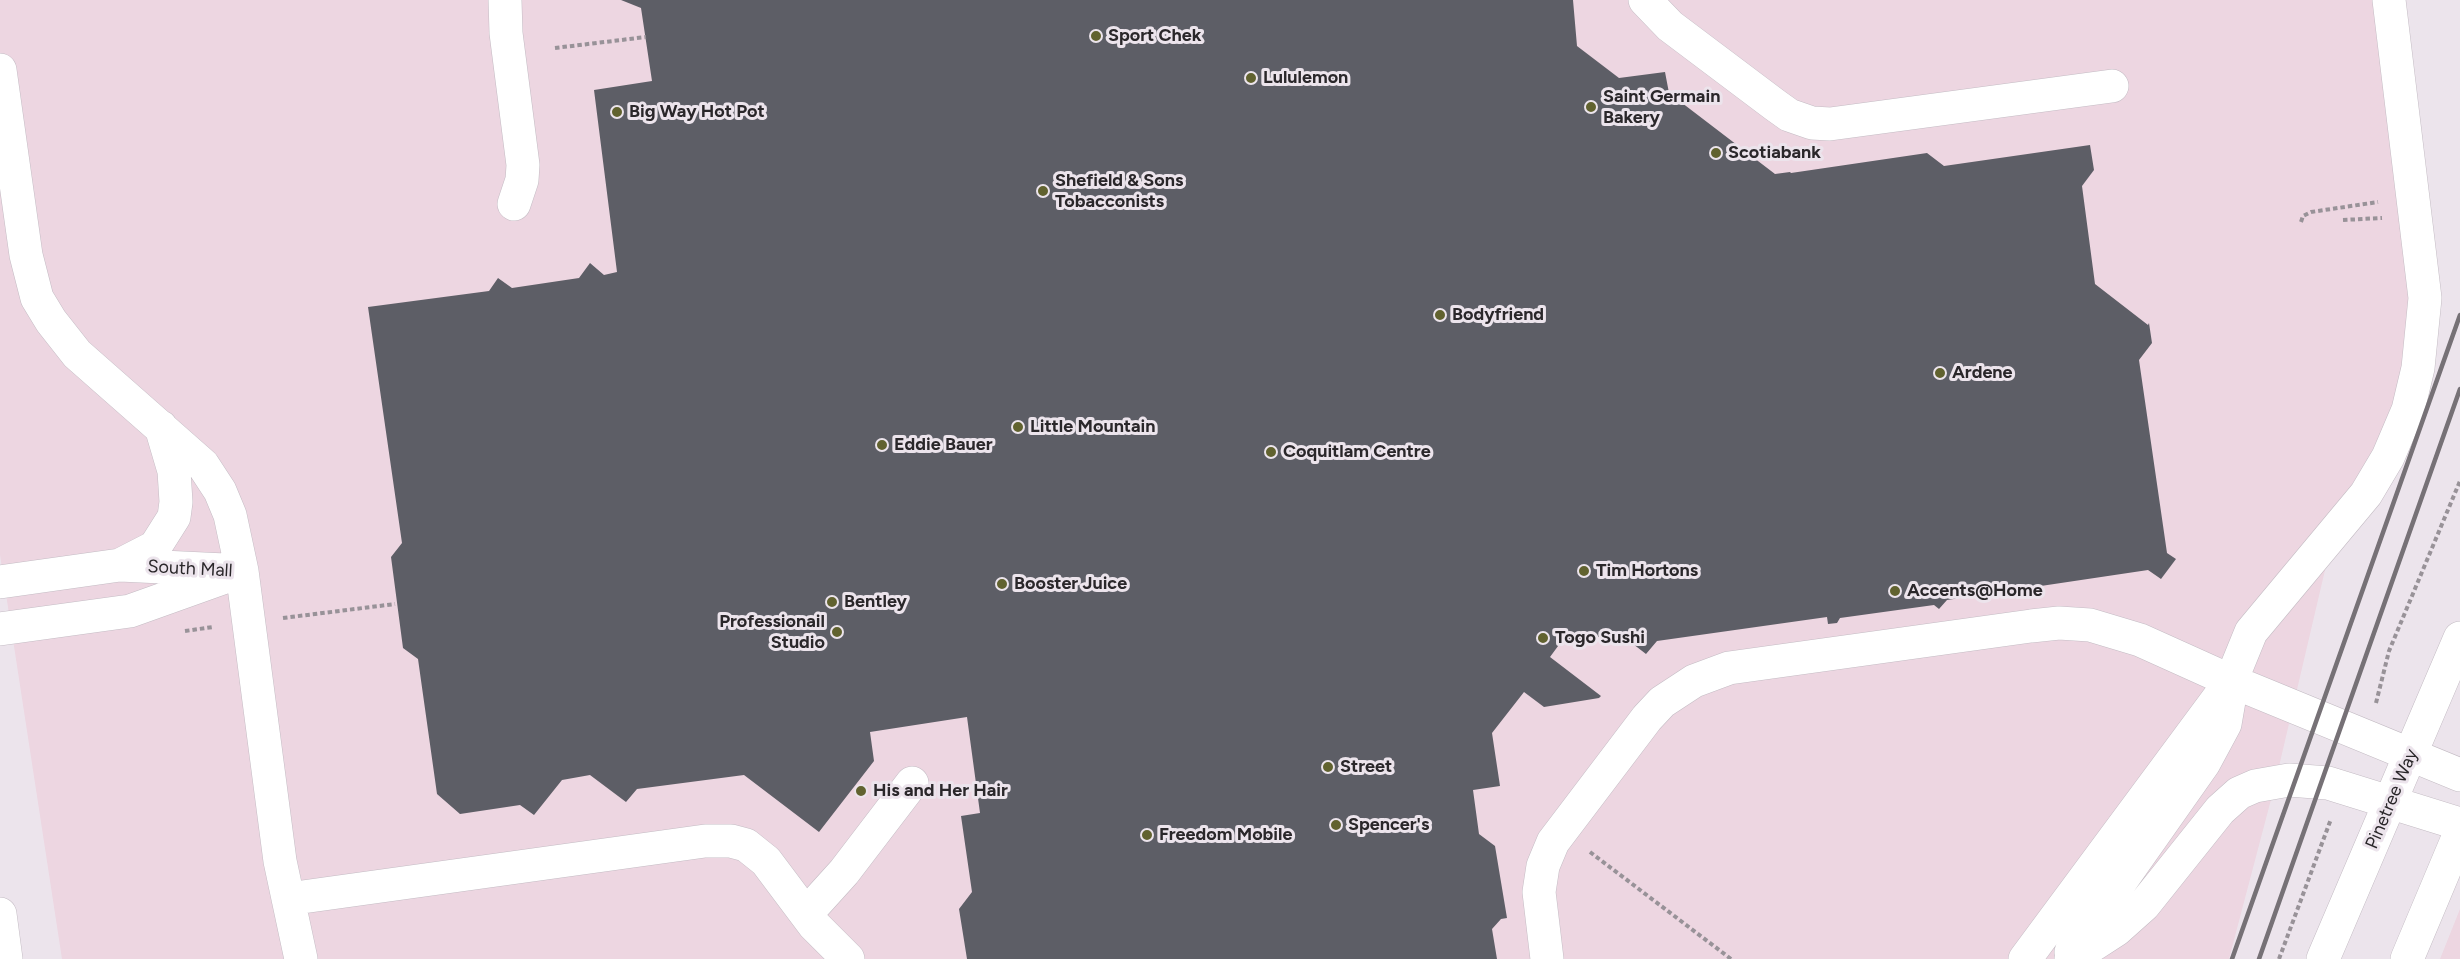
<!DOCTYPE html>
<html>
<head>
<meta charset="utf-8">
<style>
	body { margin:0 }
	canvas { display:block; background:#ece4ec }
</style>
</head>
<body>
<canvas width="2460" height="959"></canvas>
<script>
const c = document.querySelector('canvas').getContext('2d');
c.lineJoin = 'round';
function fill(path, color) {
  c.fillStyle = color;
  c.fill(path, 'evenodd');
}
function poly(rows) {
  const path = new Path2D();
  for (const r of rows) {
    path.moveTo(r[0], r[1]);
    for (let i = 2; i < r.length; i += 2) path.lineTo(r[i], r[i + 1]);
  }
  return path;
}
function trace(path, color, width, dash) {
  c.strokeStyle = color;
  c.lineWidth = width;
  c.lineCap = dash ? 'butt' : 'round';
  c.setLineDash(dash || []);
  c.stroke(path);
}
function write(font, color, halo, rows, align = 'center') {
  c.font = font + ' Figtree,sans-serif';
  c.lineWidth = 6;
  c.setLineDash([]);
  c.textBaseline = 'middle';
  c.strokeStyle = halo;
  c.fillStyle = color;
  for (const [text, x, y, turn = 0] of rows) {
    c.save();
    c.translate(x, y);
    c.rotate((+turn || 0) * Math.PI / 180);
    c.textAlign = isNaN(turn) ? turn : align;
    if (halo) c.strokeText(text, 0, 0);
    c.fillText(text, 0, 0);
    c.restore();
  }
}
fill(poly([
	[0,0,2389,0,2418,368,2333,536,2273,792,2229,959,62,959,0,555],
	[2460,909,2460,959,2440,959]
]), '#edd6e1');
fill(poly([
	[621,0,1573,0,1577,46,1619,78,1665,72,1669,93,1775,174,1790,172,1791,173,1927,153,1944,166,2090,145,2094,170,2082,186,2095,284,2148,325,2149,323,2152,343,2139,360,2167,553,2176,559,2161,579,2148,570,1947,600,1939,609,1934,605,1840,618,1837,623,1828,624,1827,617,1657,641,1646,654,1620,634,1561,642,1550,657,1601,696,1599,698,1544,707,1524,692,1492,733,1500,786,1473,790,1479,834,1495,846,1507,918,1501,919,1492,929,1497,959,967,959,959,909,972,892,961,816,980,813,967,717,870,732,874,761,819,832,744,775,637,789,626,802,590,775,562,780,534,815,520,805,460,814,437,794,418,659,403,648,391,557,402,543,368,307,489,291,498,278,512,288,579,278,590,263,604,275,617,272,594,90,652,81,641,8]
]), '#5d5e66');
const minor = poly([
	[505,0,506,33,523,165,522,180,514,204],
	[1645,0,1670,26,1775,105,1789,115,1812,123,1830,124,2112,86],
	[0,70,26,255,37,298,51,321,77,354,203,465,220,491,230,515,242,571,280,861,301,959],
	[120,565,155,547,174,517,176,502,174,471,161,427],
	[0,582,120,565,225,570],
	[0,629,130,611,242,571],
	[288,899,705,841,731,841,746,845,766,861,814,925,848,959],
	[806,914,844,872,912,783],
	[2071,952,2204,763,2225,724,2230,695],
	[1547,959,1539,892,1543,866,1553,842,1647,718,1662,702,1694,681,1729,668,2031,626,2059,623,2090,625,2140,640,2231,681,2460,775],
	[2025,959,2231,681,2251,632,2366,494,2388,457,2408,410,2418,368,2425,298,2389,0],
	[2071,959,2116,930,2144,905,2220,810,2239,793,2255,786,2289,780,2328,783,2460,824]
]);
const major = poly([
	[0,914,6,959],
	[2323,959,2460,638],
	[2407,959,2460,833]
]);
trace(minor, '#c4bcc4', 34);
trace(major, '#c4bcc4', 34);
trace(poly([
	[555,48,646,37],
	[2343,220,2382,218],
	[2301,222,2303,216,2311,212,2378,202],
	[283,618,395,604],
	[185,631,213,627],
	[2376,703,2389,651,2460,481],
	[1590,852,1731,959],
	[2279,959,2331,819]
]), '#989298', 4, [4.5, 3]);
trace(minor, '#fff', 33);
trace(major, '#fff', 33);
trace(poly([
	[2232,959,2460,315],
	[2259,959,2460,389]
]), '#767176', 4.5);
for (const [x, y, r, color] of [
	[1096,36,6,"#61622f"],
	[1251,78,6,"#61622f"],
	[1591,107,6,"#61622f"],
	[617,112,6,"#61622f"],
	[1716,153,6,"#61622f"],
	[1043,191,6,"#61622f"],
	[1440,315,6,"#61622f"],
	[1940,373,6,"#61622f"],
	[1018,427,6,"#61622f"],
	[882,445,6,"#61622f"],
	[1271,452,6,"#61622f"],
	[1584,571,6,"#61622f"],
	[1002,584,6,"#61622f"],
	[1895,591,6,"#61622f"],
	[832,602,6,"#61622f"],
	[837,632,6,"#61622f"],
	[1543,638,6,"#61622f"],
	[1328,767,6,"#61622f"],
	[861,791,6,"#61622f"],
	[1336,825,6,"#61622f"],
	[1147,835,6,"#61622f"]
]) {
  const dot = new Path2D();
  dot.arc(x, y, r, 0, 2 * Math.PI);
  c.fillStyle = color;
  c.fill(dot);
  trace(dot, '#ece4ec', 2);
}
write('bold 18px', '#2a272a', '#ece4ec', [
	["Sport Chek",1108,36],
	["Lululemon",1263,78],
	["Saint Germain",1603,97],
	["Bakery",1603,118],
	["Big Way Hot Pot",629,112],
	["Scotiabank",1728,153],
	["Shefield & Sons",1055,181],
	["Tobacconists",1055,202],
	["Bodyfriend",1452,315],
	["Ardene",1952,373],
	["Little Mountain",1030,427],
	["Eddie Bauer",894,445],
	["Coquitlam Centre",1283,452],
	["Tim Hortons",1596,571],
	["Booster Juice",1014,584],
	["Accents@Home",1907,591],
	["Bentley",844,602],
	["Professionail",825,622,"right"],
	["Studio",825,643,"right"],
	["Togo Sushi",1555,638],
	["Street",1340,767],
	["His and Her Hair",873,791],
	["Spencer's",1348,825],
	["Freedom Mobile",1159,835]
], 'left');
write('18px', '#2a272a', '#ece4ec', [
	["South Mall",190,569,3],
	["Pinetree Way",2392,799,-67]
]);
</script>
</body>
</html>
